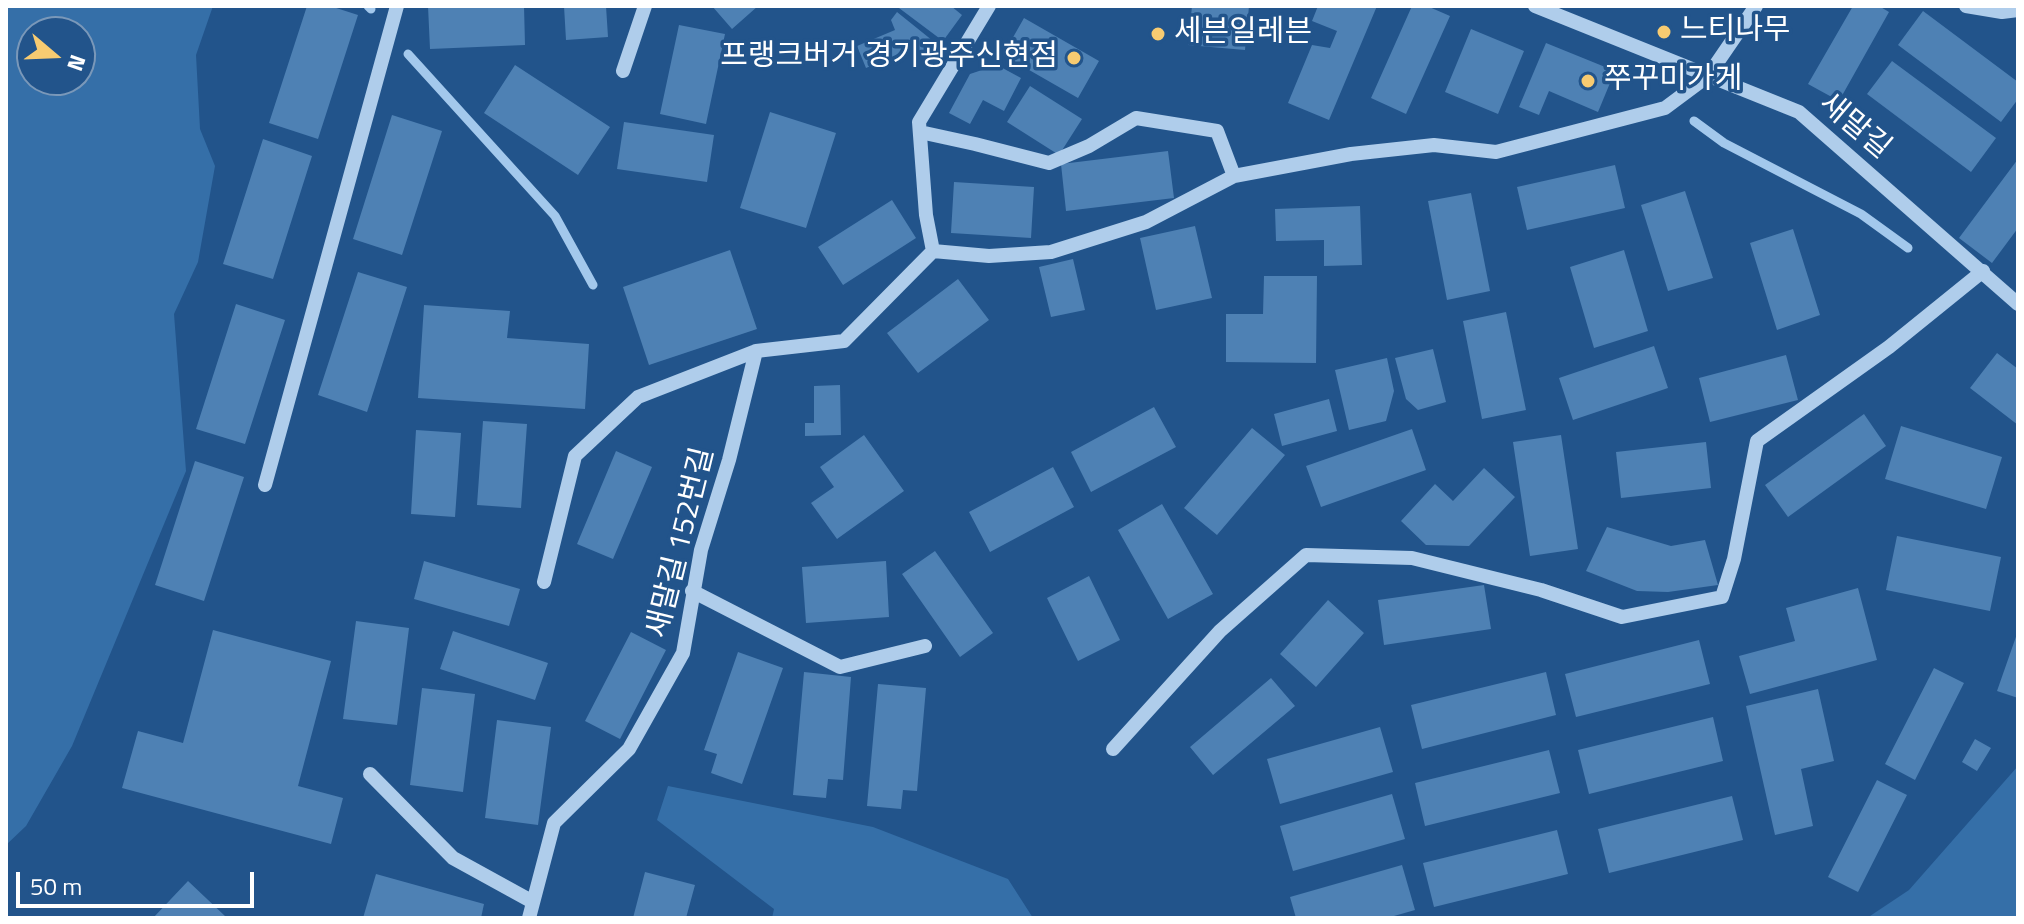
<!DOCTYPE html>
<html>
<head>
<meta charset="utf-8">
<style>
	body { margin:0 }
	#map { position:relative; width:2024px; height:924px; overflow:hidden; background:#22548b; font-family:"Titillium Web",sans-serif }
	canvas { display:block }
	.frame { position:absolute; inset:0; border:8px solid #fff; pointer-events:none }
	.north { position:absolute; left:16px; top:16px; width:80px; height:80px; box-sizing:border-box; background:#22548b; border:2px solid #7a98b9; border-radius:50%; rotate:109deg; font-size:22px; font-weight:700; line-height:32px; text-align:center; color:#fff }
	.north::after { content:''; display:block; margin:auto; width:28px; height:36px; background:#f7cb71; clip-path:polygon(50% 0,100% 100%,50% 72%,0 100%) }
	.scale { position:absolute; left:16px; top:872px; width:238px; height:36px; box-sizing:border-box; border:4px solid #fff; border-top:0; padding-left:10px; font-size:24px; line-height:28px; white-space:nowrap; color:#fff; -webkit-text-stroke:6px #22548b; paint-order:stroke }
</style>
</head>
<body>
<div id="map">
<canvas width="2024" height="924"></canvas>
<div class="frame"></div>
<div class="north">N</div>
<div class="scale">50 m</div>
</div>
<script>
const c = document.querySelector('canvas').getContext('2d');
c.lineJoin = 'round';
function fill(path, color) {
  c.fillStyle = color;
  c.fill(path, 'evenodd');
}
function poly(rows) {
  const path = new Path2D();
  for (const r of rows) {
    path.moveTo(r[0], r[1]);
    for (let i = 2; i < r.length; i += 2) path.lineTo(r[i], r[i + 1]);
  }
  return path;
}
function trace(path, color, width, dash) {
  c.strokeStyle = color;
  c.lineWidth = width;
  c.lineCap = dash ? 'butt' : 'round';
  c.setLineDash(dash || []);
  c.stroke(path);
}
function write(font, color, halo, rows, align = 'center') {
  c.font = font + ' "Titillium Web","Noto Sans KR",sans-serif';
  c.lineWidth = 7;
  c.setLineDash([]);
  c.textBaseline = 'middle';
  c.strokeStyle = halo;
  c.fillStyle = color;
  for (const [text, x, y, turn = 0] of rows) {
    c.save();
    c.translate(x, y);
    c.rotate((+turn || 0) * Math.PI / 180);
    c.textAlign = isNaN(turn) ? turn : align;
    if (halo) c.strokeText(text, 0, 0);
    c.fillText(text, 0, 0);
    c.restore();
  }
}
fill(poly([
	[6,6,213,6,196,55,200,129,215,166,198,262,174,314,186,471,72,746,26,826,6,845],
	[32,32,80,32,80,80,32,80],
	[2018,766,2018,918,1867,918,1909,890],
	[668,786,873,827,1008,879,1033,918,772,918,774,909,657,820]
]), '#356fa8');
trace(poly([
	[368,6,371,9],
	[408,54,555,216,593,285],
	[1694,121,1724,143,1861,214,1908,248]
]), '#a3c8ec', 9);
fill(poly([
	[307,6,330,6,358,15,318,139,269,123],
	[428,6,524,6,525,45,430,49],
	[564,6,606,6,608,37,566,40],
	[712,6,758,6,732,29],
	[900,6,951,6,962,15,943,41,899,8],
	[1192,6,1249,6,1245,50,1188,45],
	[1318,6,1377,6,1329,120,1288,103,1312,45,1330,48,1337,31,1312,21],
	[1412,6,1427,6,1450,16,1406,114,1371,98],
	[1853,6,1879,6,1889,12,1839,101,1808,84],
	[1923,11,2018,82,2018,99,2001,122,1898,45],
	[897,12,938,45,931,60,910,49,866,68,857,46,895,30,891,20],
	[1024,18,1099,61,1078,98,1003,55],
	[679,25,725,34,706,124,660,114],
	[1471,29,1524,51,1498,114,1445,92],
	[1546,43,1615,71,1598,112,1549,91,1539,115,1519,107],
	[1892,61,1996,138,1971,172,1867,94],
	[515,65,610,127,578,175,484,113],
	[997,65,1021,78,1004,111,983,100,970,124,949,113,970,74],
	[1030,86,1082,119,1059,155,1007,122],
	[770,112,836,133,806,228,740,208],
	[392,115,442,131,402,255,353,239],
	[624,122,714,135,707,182,617,169],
	[263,139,312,156,273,279,223,264],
	[1168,151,1174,198,1066,211,1061,164],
	[2018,159,2018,228,1992,263,1959,238],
	[1615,165,1625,208,1527,230,1517,187],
	[954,182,1034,187,1031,238,951,233],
	[1685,191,1713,278,1668,291,1641,205],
	[1471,193,1490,291,1447,300,1428,201],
	[892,200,916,238,843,285,818,247],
	[1360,206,1362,265,1324,266,1324,240,1276,241,1275,209],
	[1195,226,1212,298,1156,310,1140,238],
	[1793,229,1820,315,1777,330,1750,243],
	[730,250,757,329,649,365,623,287],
	[1624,250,1648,331,1594,348,1570,267],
	[1073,259,1085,310,1051,317,1039,267],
	[358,272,407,287,367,412,318,395],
	[1264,276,1317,276,1316,363,1226,362,1226,314,1263,314],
	[958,279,989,320,918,373,887,333],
	[236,304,285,320,245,444,196,429],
	[424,305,510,311,507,338,589,344,585,409,418,398],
	[1506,312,1526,410,1482,419,1463,321],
	[1654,346,1668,388,1573,420,1559,378],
	[1433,349,1446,402,1418,410,1406,399,1395,358],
	[1997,353,2018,369,2018,425,1970,388],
	[1786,355,1798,400,1710,422,1699,378],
	[1387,358,1394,391,1386,421,1349,430,1335,370],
	[840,385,841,435,805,436,805,423,814,423,814,386],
	[1329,399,1337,431,1282,446,1274,414],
	[1154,407,1176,447,1091,492,1071,452],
	[1864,414,1886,446,1788,517,1765,485],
	[483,421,527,424,521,508,477,505],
	[1901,426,2002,457,1986,509,1885,479],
	[1252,428,1285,455,1217,535,1184,508],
	[1412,429,1426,470,1321,507,1306,466],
	[416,430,461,433,455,517,411,514],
	[864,435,904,491,837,539,811,503,834,487,820,467],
	[1561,435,1578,549,1530,556,1513,442],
	[1706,442,1711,488,1621,498,1616,452],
	[616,451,652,467,613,559,577,544],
	[195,461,244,477,204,601,155,585],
	[1053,467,1074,507,990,552,969,512],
	[1484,468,1515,497,1469,546,1426,545,1401,521,1435,484,1453,501],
	[1162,504,1213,594,1168,619,1118,530],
	[1607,527,1671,546,1705,540,1718,585,1668,592,1637,591,1586,571],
	[1897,536,2001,557,1990,611,1886,590],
	[935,551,993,633,960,657,902,574],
	[424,561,520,589,509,626,414,599],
	[886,561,889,617,806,623,802,567],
	[1089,576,1120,640,1078,661,1047,598],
	[1484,585,1491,629,1384,645,1378,600],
	[1858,588,1877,660,1750,694,1739,656,1795,641,1786,608],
	[1328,600,1364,633,1316,687,1280,654],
	[356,621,409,628,397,725,343,719],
	[213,630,331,661,298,786,343,798,331,844,122,788,138,731,183,743],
	[453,631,548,663,535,700,440,669],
	[2018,631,2018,698,1997,691],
	[631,632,666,650,620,739,585,721],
	[1699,640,1710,684,1576,717,1565,674],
	[738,652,783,668,742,784,711,773,717,754,704,750],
	[1934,668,1964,683,1915,780,1885,764],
	[804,672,851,677,843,780,828,779,826,798,793,795],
	[1546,672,1556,715,1422,749,1411,705],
	[1271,678,1295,706,1213,775,1190,747],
	[878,684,926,688,917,791,903,790,901,809,867,806],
	[422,688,475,694,463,792,410,785],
	[1818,689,1834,761,1801,769,1813,826,1775,835,1746,706],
	[1713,717,1723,761,1589,794,1578,750],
	[497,720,551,727,538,825,485,818],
	[1380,727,1393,772,1280,804,1267,759],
	[1975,739,1991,748,1977,771,1962,762],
	[1549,750,1560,793,1425,826,1415,783],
	[1877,780,1907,795,1858,892,1828,877],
	[1392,794,1405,839,1293,871,1280,826],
	[1732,796,1743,840,1609,873,1598,829],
	[1557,830,1568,874,1434,907,1423,863],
	[1402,865,1415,910,1387,918,1296,918,1290,897],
	[645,872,695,885,686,918,633,918],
	[376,874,484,904,481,918,363,918],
	[188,881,225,916,153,918]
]), '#4e81b4');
trace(poly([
	[1535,6,1799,112,2018,304],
	[1966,6,2002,12,2018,10],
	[623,71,645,6],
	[920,132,975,144,1049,163,1089,146,1136,118,1217,131,1234,176],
	[933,251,926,215,919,122,989,6],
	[265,485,397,6],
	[544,582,575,456,638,397,756,351],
	[692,591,840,667,925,646],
	[1113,749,1220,631,1306,555,1412,558,1541,590,1622,617,1722,597,1734,559,1757,441,1889,347,1983,271],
	[370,774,453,858,533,902],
	[529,918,554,823,629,749,683,653,701,550,729,460,756,351,844,341,933,251,989,256,1051,252,1146,222,1234,176,1351,154,1434,145,1496,152,1665,108,1708,76,1756,6]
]), '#afcdeb', 14);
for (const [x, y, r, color] of [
	[1664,32,8,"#f7cb71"],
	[1158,34,8,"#f7cb71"],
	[1074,58,8,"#f7cb71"],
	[1588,81,8,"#f7cb71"]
]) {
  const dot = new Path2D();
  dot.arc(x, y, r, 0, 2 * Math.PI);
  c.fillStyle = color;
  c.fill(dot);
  trace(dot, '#22548b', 3);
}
write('30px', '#fff', '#22548b', [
	["느티나무",1680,32],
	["세븐일레븐",1174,34],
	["프랭크버거 경기광주신현점",1058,58,"right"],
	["쭈꾸미가게",1604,81]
], 'left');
write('30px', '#fff', '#22548b', [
	["새말길",1854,127,40],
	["새말길 152번길",682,543,-76]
]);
</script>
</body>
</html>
